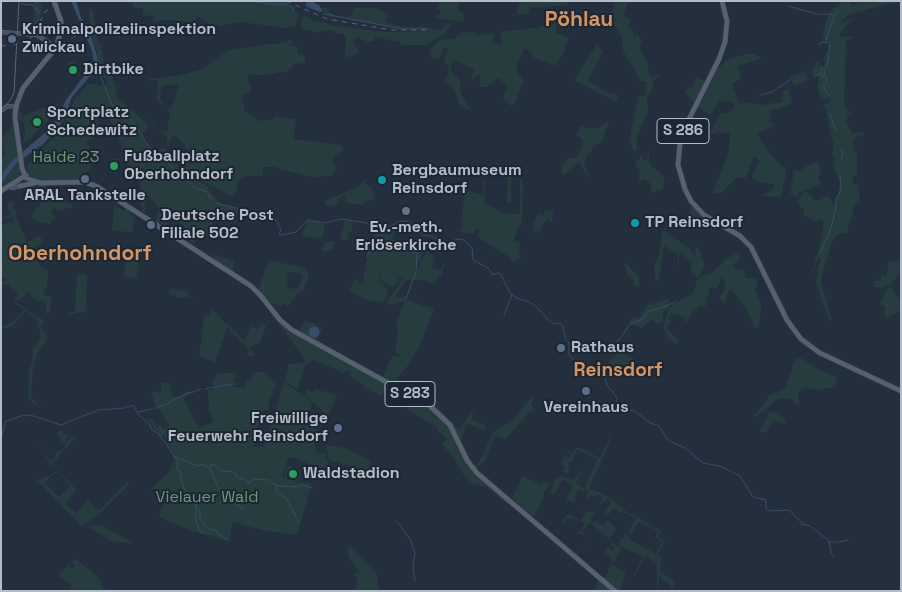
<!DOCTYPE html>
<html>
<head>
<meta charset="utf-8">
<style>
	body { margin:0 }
	#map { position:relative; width:902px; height:592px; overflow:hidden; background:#242f3e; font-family:"Space Grotesk",sans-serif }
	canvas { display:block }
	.frame { position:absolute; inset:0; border:2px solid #b4bcc9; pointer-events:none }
</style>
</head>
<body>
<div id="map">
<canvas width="902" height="592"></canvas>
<div class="frame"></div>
</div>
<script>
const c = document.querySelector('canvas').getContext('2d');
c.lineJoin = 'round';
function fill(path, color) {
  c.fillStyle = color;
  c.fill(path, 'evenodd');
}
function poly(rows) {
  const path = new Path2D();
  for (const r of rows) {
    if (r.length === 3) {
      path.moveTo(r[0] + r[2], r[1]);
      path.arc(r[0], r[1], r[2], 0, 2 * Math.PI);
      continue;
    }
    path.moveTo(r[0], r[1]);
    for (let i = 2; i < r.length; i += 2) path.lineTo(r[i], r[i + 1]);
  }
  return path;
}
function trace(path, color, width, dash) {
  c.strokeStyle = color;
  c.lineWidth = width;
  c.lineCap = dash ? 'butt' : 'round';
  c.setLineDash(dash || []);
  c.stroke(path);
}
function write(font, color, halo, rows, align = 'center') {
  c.font = font + ' "Space Grotesk",sans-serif';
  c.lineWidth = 4;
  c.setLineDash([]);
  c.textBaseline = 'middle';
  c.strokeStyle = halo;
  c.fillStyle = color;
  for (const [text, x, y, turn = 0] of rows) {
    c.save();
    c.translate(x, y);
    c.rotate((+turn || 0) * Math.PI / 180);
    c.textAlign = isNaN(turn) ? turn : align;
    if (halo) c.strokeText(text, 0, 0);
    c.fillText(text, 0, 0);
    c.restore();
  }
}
fill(poly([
	[35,1,39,1,42,7,40,17,41,18,36,30,33,30,31,34,24,34,25,27,30,26,35,16,33,4],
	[132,1,282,1,295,7,295,11,298,14,296,25,284,28,241,22,220,26,211,24,199,17,191,22,167,20,153,22,153,15,143,16,143,8,133,8],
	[439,1,459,1,458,11,463,12,464,22,434,18,436,15,440,15,441,12,437,10],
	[519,1,569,1,569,5,530,8,528,14,517,14],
	[614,1,630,1,627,5,624,16,632,20,627,27,633,31,634,36,637,34,642,41,639,46,649,67,647,71,649,74,653,77,659,74,659,78,657,78,654,81,652,89,647,98,648,111,637,138,636,146,637,149,635,152,632,149,629,139,639,96,645,95,646,81,640,81,637,73,623,51,622,37,615,26,608,21,607,16,614,9],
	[843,1,850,1,852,5,864,1,900,1,847,15,841,23,855,18,845,27,838,37,851,36,854,38,847,40,846,43,844,104,847,110,852,114,851,116,845,114,848,117,846,121,853,134,863,132,864,135,854,138,853,151,857,150,857,176,853,177,853,185,859,185,860,202,855,205,847,232,844,234,840,233,833,240,822,275,821,284,832,320,831,323,823,304,816,282,818,268,821,258,818,258,813,273,811,275,819,249,824,222,821,219,816,221,806,217,803,214,804,209,797,204,799,198,805,191,816,201,828,196,833,204,836,202,840,183,834,169,835,159,832,154,834,144,831,136,826,111,823,104,830,103,831,100,827,94,826,100,821,98,818,88,819,77,816,76,815,78,813,78,812,68,815,67,816,62,820,61,819,64,821,67,825,65,826,62,823,61,828,50,829,41,822,39,827,17,832,9],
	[323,7,329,9,329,12,334,15,347,17,351,16,354,8,376,8,388,13,385,22,403,27,417,28,418,26,440,30,447,23,452,24,449,29,441,36,425,45,401,45,400,42,375,37,374,41,368,42,357,38,354,40,353,44,359,50,358,52,348,58,345,54,346,38,343,34,336,33,333,30,313,33,312,30,302,30,301,22,304,15,312,20,332,25,385,32,430,31,428,29,402,29,323,15],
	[89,8,93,10,98,42,101,45,104,64,108,66,115,85,118,99,129,107,149,126,143,133,144,142,148,147,154,153,160,152,158,149,166,148,169,154,185,174,209,187,208,190,223,205,255,213,250,216,237,213,235,223,214,220,214,215,223,214,214,210,203,210,197,215,197,217,213,223,208,236,202,233,201,236,198,234,195,244,193,244,189,242,192,232,170,216,166,226,156,222,159,207,147,194,145,213,141,212,143,208,140,206,141,200,137,200,139,189,141,186,130,166,109,117,105,118,103,116,98,118,99,125,94,129,93,137,87,142,90,148,89,154,93,163,89,171,81,174,81,180,40,181,30,177,26,167,37,153,59,133,77,95,82,95,80,92,88,84,106,86,107,82,97,63,97,52,93,40,89,20],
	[555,21,557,21,556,33,569,37,563,54,556,66,533,57,531,51,524,49,517,65,518,74,524,80,515,103,511,106,503,99,507,86,501,80,498,78,492,83,490,83,488,87,479,87,481,79,478,74,471,81,474,70,455,60,451,64,451,70,460,81,460,89,461,93,467,105,471,108,470,110,461,107,453,87,445,81,449,68,444,62,448,48,444,47,438,61,436,57,433,59,430,55,430,50,440,40,454,39,463,32,475,33,478,37,480,35,492,33,494,35,492,43,501,45,500,36,503,31,538,28,547,24,554,23],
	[291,40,293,43,288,45,297,46,298,54,303,55,306,59,305,64,296,63,285,73,280,72,269,75,247,75,251,89,250,93,243,95,241,102,244,103,244,111,256,117,258,121,273,119,275,116,296,119,294,139,341,145,344,149,336,155,332,162,337,168,332,175,317,177,307,176,280,169,273,166,271,172,272,167,264,167,262,176,246,176,238,181,236,185,238,188,233,197,185,172,179,164,182,164,190,156,191,153,176,136,174,135,168,142,170,152,178,158,174,158,168,147,166,136,153,126,148,116,155,126,161,131,167,131,170,114,168,110,173,105,179,84,162,86,160,95,161,100,164,104,162,105,157,100,158,80,148,81,148,79,177,76,203,69,227,51,234,49,279,43],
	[597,44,603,52,588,81,611,95,612,93,618,95,617,102,574,80],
	[747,54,754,54,763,58,738,66,741,78,732,84,739,104,749,102,761,105,782,102,783,91,789,89,792,104,769,111,769,113,771,118,769,121,774,126,761,131,758,135,766,149,782,167,785,167,786,175,781,196,778,197,761,196,769,192,774,188,774,184,763,183,754,180,752,178,759,160,754,156,745,179,737,177,722,192,717,194,713,192,728,155,730,137,730,134,719,132,712,134,710,133,721,112,725,114,731,111,735,104,732,102,719,101,712,113,709,114,697,106,685,93,688,87,693,88,696,77,705,81,727,60],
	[74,61,80,75,68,75,68,63],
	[806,71,808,79,801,84,794,85,790,77],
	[59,103,49,119,29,140,23,142,25,134,24,123,27,123,19,120,19,111,24,115,21,116,23,118,29,113],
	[13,116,19,149,17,150,20,155,1,175,1,160,5,153,1,150,1,148,4,149,4,145,1,135,5,137,12,125,11,120],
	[609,121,602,141,595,146,587,156,584,165,590,177,588,178,579,162,577,161,577,164,564,175,561,171,562,165,568,159,577,157,583,144,583,139,576,135,580,126,595,129],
	[649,151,649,164,665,177,663,188,661,190,652,193,650,183,646,180,643,179,639,182,638,181,640,172,635,165,641,155,646,162],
	[111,159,118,159,117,173,110,172],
	[21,160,21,169,18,176,1,190,1,183],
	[818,162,821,172,818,176,821,184,798,193,797,197,790,194,795,169,799,171,807,166],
	[511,170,511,203,507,202,508,171],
	[366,179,367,179,365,184,372,187,375,196,371,201,367,201,361,205,346,202,346,195,339,198,338,202,334,206,326,206,325,201,356,188],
	[520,179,522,179,523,183,522,216,521,225,519,225,514,240,520,242,519,255,522,256,513,263,509,257,478,237,479,230,477,229,473,234,467,232,465,234,459,230,462,228,463,221,461,221,465,193,467,191,483,195,484,181,486,181,484,203,506,214,509,212,510,214,520,214],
	[47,184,53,200,65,197,67,204,72,204,73,207,58,211,54,207,51,213,55,216,55,220,52,220,51,224,36,221,30,215,36,211,35,209,37,207,41,206,37,185],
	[14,201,12,208,17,211,16,216,27,242,40,236,43,242,32,250,41,267,48,271,47,288,43,289,45,296,51,296,50,313,46,312,46,303,42,300,38,302,35,297,31,298,30,291,19,301,15,300,18,295,15,291,6,283,1,287,1,282,9,280,1,276,1,221,3,225,14,220,13,217,3,219,2,218,11,215,7,207,9,202],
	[691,204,703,216,697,218,686,218,690,214],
	[114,205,124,211,126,207,131,210,129,213,135,217,132,232,112,231],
	[546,210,553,211,552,222,549,222,549,218,542,226,541,230,535,233,533,226,537,216,540,213,543,215],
	[345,220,353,222,351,233,348,233,347,236,349,237,348,240,340,240],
	[307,221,318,222,325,225,323,239,302,236],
	[396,223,395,227,393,227,394,236,392,239,406,242,412,242,416,247,425,249,416,268,415,275,426,250,437,260,434,259,431,268,440,271,443,264,444,265,441,277,438,276,435,284,422,280,414,280,415,276,414,279,405,281,395,297,399,298,407,296,406,300,434,309,421,343,406,368,397,379,400,383,403,380,418,386,415,393,434,404,458,428,461,428,470,413,474,411,471,419,486,426,484,431,467,423,461,441,467,457,478,472,510,500,507,504,487,487,473,484,463,474,451,454,442,445,447,438,438,432,437,427,407,409,412,399,387,386,381,396,364,388,365,386,350,376,351,372,346,370,344,373,314,360,305,364,298,389,284,381,289,364,304,363,306,361,279,324,282,320,298,331,306,320,311,324,312,322,322,329,317,340,339,353,341,351,342,355,383,377,390,360,394,355,400,357,400,355,395,353,398,329,396,324,405,301,389,305,387,302,403,279,385,270,399,278,394,287,379,280,383,270,378,280,384,284,383,286,387,288,388,292,385,299,383,299,385,301,382,302,366,300,349,291,355,279,362,283,363,281,369,249,379,242,372,243,374,233],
	[663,230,690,249,695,257,696,247,699,249,705,267,697,278,690,271,692,262,679,252,679,266,678,265,677,254,664,245,659,280,655,283,654,265,659,255],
	[333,241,335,243,332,251,323,251,322,249,325,242],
	[737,253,739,255,739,259,732,268,744,270,746,278,757,279,757,287,755,290,762,305,758,328,754,327,746,308,731,289,729,289,725,302,722,302,718,296,723,292,726,285,721,276,720,282,717,289,710,287,705,307,701,305,695,310,689,317,687,322,685,322,685,317,671,314,668,319,671,321,670,324,668,325,667,328,670,332,678,339,677,344,674,343,668,338,664,330,665,320,670,307,694,292,696,282,701,277,712,273,725,260],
	[128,254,140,257,136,279,123,276],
	[214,255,234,261,233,272,257,289,259,288,269,260,291,265,292,264,306,269,309,274,304,289,298,293,288,307,283,304,281,306,270,302,263,303,249,287,219,268,217,268,218,263,212,259],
	[290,272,300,273,302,275,300,286,293,289,288,288,287,278,288,273],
	[901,261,901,270,892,283,881,288,874,287,874,281,879,281,882,275,886,276,889,262],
	[625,262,639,277,639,287,634,285,634,281,627,275,626,267,624,264],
	[77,273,87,276,86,311,70,315,69,312,75,312],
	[890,286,901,301,901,308,898,313,885,318,885,306,881,305,881,300],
	[171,288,188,292,188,296,193,297,192,299,189,297,176,298,176,295,169,294],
	[668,299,670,302,668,309,664,311,662,321,657,324,652,319,642,328,629,323,634,316,640,317,647,305],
	[15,301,39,318,45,320,42,323,41,327,47,337,44,345,37,353,33,369,31,397,41,408,33,403,28,398,29,370,33,356,32,352,34,349,33,348,38,343,41,336,36,318,26,311,14,325,1,330,1,327,12,322,19,317,24,309,14,303],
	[212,308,226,324,227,323,244,341,251,326,258,329,261,324,264,325,267,321,268,322,259,344,255,343,250,348,255,356,249,356,247,354,249,350,227,327,215,363,199,355,203,332,201,332,205,314,209,315],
	[620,350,633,358,621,378,614,372,615,368,608,363],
	[795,358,803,359,816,368,837,378,835,387,824,388,822,390,804,388,798,392,799,403,797,405,792,399,782,398,776,400,755,418,753,415,759,410,769,396,786,387],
	[260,371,261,373,263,371,276,383,269,403,270,403,268,410,264,409,260,420,254,447,263,447,265,444,284,382,312,402,305,421,316,429,314,436,316,453,325,454,330,470,308,464,299,459,292,457,288,459,282,477,300,483,310,483,311,486,297,535,265,531,233,522,229,541,195,532,167,521,159,516,166,499,154,489,149,491,169,472,175,457,174,452,168,444,165,435,161,436,148,420,151,418,157,427,160,424,164,429,169,426,160,410,156,406,151,392,161,391,161,383,169,382,173,398,195,390,195,392,183,398,199,428,214,422,209,411,208,390,213,390,213,379,217,377,217,373,223,374,224,373,236,373,232,386,244,388,247,381,252,379,252,374],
	[307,389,314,392,315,389,337,395,328,416,305,395],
	[534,396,531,405,532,407,535,408,528,413,506,439,495,436,485,460,476,469,474,467,483,456,489,441,496,429,510,423,525,404],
	[769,412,773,412,784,418,787,422,783,424,774,421,766,433,761,432,760,429,765,422],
	[62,430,62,433,69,435,68,437,65,438,66,442,74,436,76,438,60,454,58,459,52,463,57,469,52,466,38,445,51,461,55,458,57,452,62,450,66,445,60,439,60,437,62,439,61,435,59,437,57,433],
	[611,434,612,435,600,465,589,488,609,497,626,511,659,530,662,529,658,536,665,542,658,554,661,557,660,570,661,574,663,573,674,581,673,591,670,591,671,588,667,581,664,582,661,576,659,578,658,591,657,591,657,565,647,556,645,557,635,576,634,575,643,557,619,545,621,541,620,538,623,538,625,535,632,537,630,539,630,540,656,554,663,542,655,537,658,531,638,522,631,534,628,533,636,519,622,511,620,513,614,508,608,515,604,512,612,502,607,498,597,510,603,497,597,494,596,497,591,495,587,501,585,500,588,492,585,487,597,459,577,449,572,462,570,461,568,466,570,467,568,474,563,472,565,467,561,465,565,456,570,458,572,454,567,453,568,451,573,453,576,448,580,448,600,458],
	[326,445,345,448,371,461,367,471,329,460],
	[585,464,576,483,586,490,583,491,578,489,574,498,576,499,574,502,566,499,573,486,563,480,554,495,550,493,556,477,561,479,560,476,574,480],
	[288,466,301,471,298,481,284,476],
	[55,472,60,473,56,473,51,476,45,483,59,497,69,487,69,484,60,475,62,475,77,490,65,503,76,513,88,500,99,511,127,482,129,485,97,516,81,526,36,479,43,479],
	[523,476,542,485,544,481,550,484,544,492,543,499,535,516,534,517,532,514,533,517,527,514,532,512,527,513,512,498],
	[583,510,587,512,597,512,590,520,592,522,597,521,603,526,607,520,616,528,609,539,590,523,582,531,591,540,585,535,577,534,581,531,584,523,573,518,569,525,571,520,567,518,564,524,563,521,567,514,581,520,585,513,582,511],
	[101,524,108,529,134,544,111,541,88,527],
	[547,528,576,553,587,542,577,554,604,578,612,564,626,572,620,591,617,591,598,575,599,574,546,529],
	[612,543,621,548,614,562,604,553,606,547,613,551,615,547,611,545],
	[349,546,377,574,379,589,378,591,355,591,358,579,354,574,359,572,348,556],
	[76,559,97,576,104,588,110,591,71,590,70,589,72,585,58,576,70,564,71,568,75,567,72,562],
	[598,578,612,591,595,591]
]), '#263c3f');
fill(poly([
	[71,1,76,1,81,17,91,36,97,56,98,67,72,97,64,119,55,132,42,145,17,163,1,183,3,172,14,159,51,128,58,117,66,100,94,62,92,51],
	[307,2,313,2,319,5,323,11,320,12,305,6],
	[314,332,5.5]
]), '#394c67');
trace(poly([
	[252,1,271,4,287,4,294,9],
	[21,4,33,5,40,14],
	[788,6,817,14],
	[325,14,402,29,428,29],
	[819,14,828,14,833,15],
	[72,38,76,36,82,29],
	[829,42,825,43,834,16,838,13],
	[820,46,820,43,824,42],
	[822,66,821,72,823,77],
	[97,67,112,105,120,109,137,127,146,143,153,151,163,156,169,164,194,187,207,192,212,199],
	[816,76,821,73],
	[760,95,772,92,790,80],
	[829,97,823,85,827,81,824,71,828,62,830,43],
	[830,113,836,131],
	[841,159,843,155,841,149],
	[215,203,250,211,271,219,274,217,281,230,279,234,281,235,296,232,307,220,324,223,342,219,367,223,375,231,389,227,397,222,406,221,416,225,419,232,423,235,431,236,444,242,448,243,457,239,464,240,472,248,473,260,488,268,493,275,498,273,501,275,510,293,517,298,529,302,537,307,548,320,555,324,560,323,563,327,566,340,569,343,569,355,579,366,592,367,595,370,599,369,603,373,607,384,617,398,616,404,628,410,635,411,650,423,659,426,669,441,685,448,703,463,720,466,740,476,753,497,766,500,766,509,769,511,789,510,803,524],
	[371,246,377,242,382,242,406,248,417,254,416,272,406,299],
	[820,254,831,228,836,207,836,199,841,190,840,175],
	[367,258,370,247],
	[504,315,512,295],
	[612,346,619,340,630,324,641,320,650,311,669,305,676,301],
	[233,384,236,384],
	[205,389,231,384],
	[196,391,201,389],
	[168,403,187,393,193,392],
	[154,409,166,404],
	[139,412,152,409],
	[1,438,6,421,24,415,34,416,61,425,98,410,125,408,128,406,130,407,133,405,139,415,150,425,151,429,160,435,160,437,166,443,174,456,198,466,203,464,209,467,211,465,215,465,220,471,234,472,238,478,245,479,248,483,255,479,267,480],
	[174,457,178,461,177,469,178,471,181,472,181,478],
	[210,468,219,489,226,496],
	[181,479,184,489,190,497,193,497,196,505,196,521,200,531,203,533],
	[268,479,273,484,280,486,295,487,302,485,313,488],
	[276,486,276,491,287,500,299,523],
	[227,498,235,504],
	[236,504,242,507,244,510],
	[196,506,200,511,200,518,204,524,211,530,217,530,218,534,227,540],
	[396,521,400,525,411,541,415,553,413,566,415,581],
	[801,524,810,526,829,541,831,552,833,556],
	[829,542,836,542],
	[838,542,848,540]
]), '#394c67', 1);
const secondary = poly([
	[1,32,37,35,57,48],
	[1,111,8,106,17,107],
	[9,186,12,188,20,186]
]);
const primary = poly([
	[54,1,61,21,61,29,58,41,53,51,23,88,16,106,15,117,22,168,26,178,40,183,84,182,96,186,251,286,261,296,280,320,292,330,430,406,450,425,467,460,477,473,615,591],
	[722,1,727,21,725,42,719,59,688,121,680,143,678,165,685,189,691,201,704,215,740,236,751,247,787,320,801,339,820,353,901,391],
	[20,186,35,183],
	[1,191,26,175]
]);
trace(secondary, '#565f6c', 4.5);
trace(primary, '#414a57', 5.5);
trace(secondary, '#465061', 3);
trace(primary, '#56606e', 4.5);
trace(poly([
	[1,109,10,101,14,93,19,1]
]), '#5a6575', 1);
trace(poly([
	[286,1,327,19,392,30,431,30],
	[1,46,19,44,30,39,36,30,45,12,59,1]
]), '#5a6575', 1, [5, 5]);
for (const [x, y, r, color] of [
	[12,39,5,"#5c6f8a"],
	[73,70,5,"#2e9e5b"],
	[37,122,5,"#2e9e5b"],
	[114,166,5,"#2e9e5b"],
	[85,179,5,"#5c6f8a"],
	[382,180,5,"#0f9aa8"],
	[406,211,5,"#6b7280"],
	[635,223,5,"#0f9aa8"],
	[151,225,5,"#5c6f8a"],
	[561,348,5,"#5c6f8a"],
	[586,391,5,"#5c6f8a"],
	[338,428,5,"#5c6f8a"],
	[293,474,5,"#2e9e5b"]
]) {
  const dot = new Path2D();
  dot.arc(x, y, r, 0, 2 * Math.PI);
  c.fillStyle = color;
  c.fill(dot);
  trace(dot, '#1d2633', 2);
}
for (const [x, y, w] of [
	[683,131,52],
	[410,394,50]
]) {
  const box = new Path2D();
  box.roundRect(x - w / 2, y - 12.5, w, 25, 4);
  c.fillStyle = '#1d2633';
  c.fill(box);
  trace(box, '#b4bcc9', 1);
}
write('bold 15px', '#b4bcc9', null, [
	["S 286",683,131],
	["S 283",410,394]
]);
write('bold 16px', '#b4bcc9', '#1d2633', [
	["Kriminalpolizeiinspektion",22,30],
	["Zwickau",22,48],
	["Dirtbike",83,70],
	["Sportplatz",47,113],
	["Schedewitz",47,131],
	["Fußballplatz",124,157],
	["Oberhohndorf",124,175],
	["Bergbaumuseum",392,171],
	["Reinsdorf",392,189],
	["ARAL Tankstelle",85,196,"center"],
	["Deutsche Post",161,216],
	["Filiale 502",161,234],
	["TP Reinsdorf",645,223],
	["Ev.-meth.",406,228,"center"],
	["Erlöserkirche",406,246,"center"],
	["Rathaus",571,348],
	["Vereinhaus",586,408,"center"],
	["Freiwillige",328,419,"right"],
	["Feuerwehr Reinsdorf",328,437,"right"],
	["Waldstadion",303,474]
], 'left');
write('16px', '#6b9a76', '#1d2633', [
	["Halde 23",66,158],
	["Vielauer Wald",207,498]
]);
write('bold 19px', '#d59563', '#1d2633', [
	["Reinsdorf",618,371]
]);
write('bold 21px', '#d59563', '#1d2633', [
	["Pöhlau",579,20],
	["Oberhohndorf",80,254]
]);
</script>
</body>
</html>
